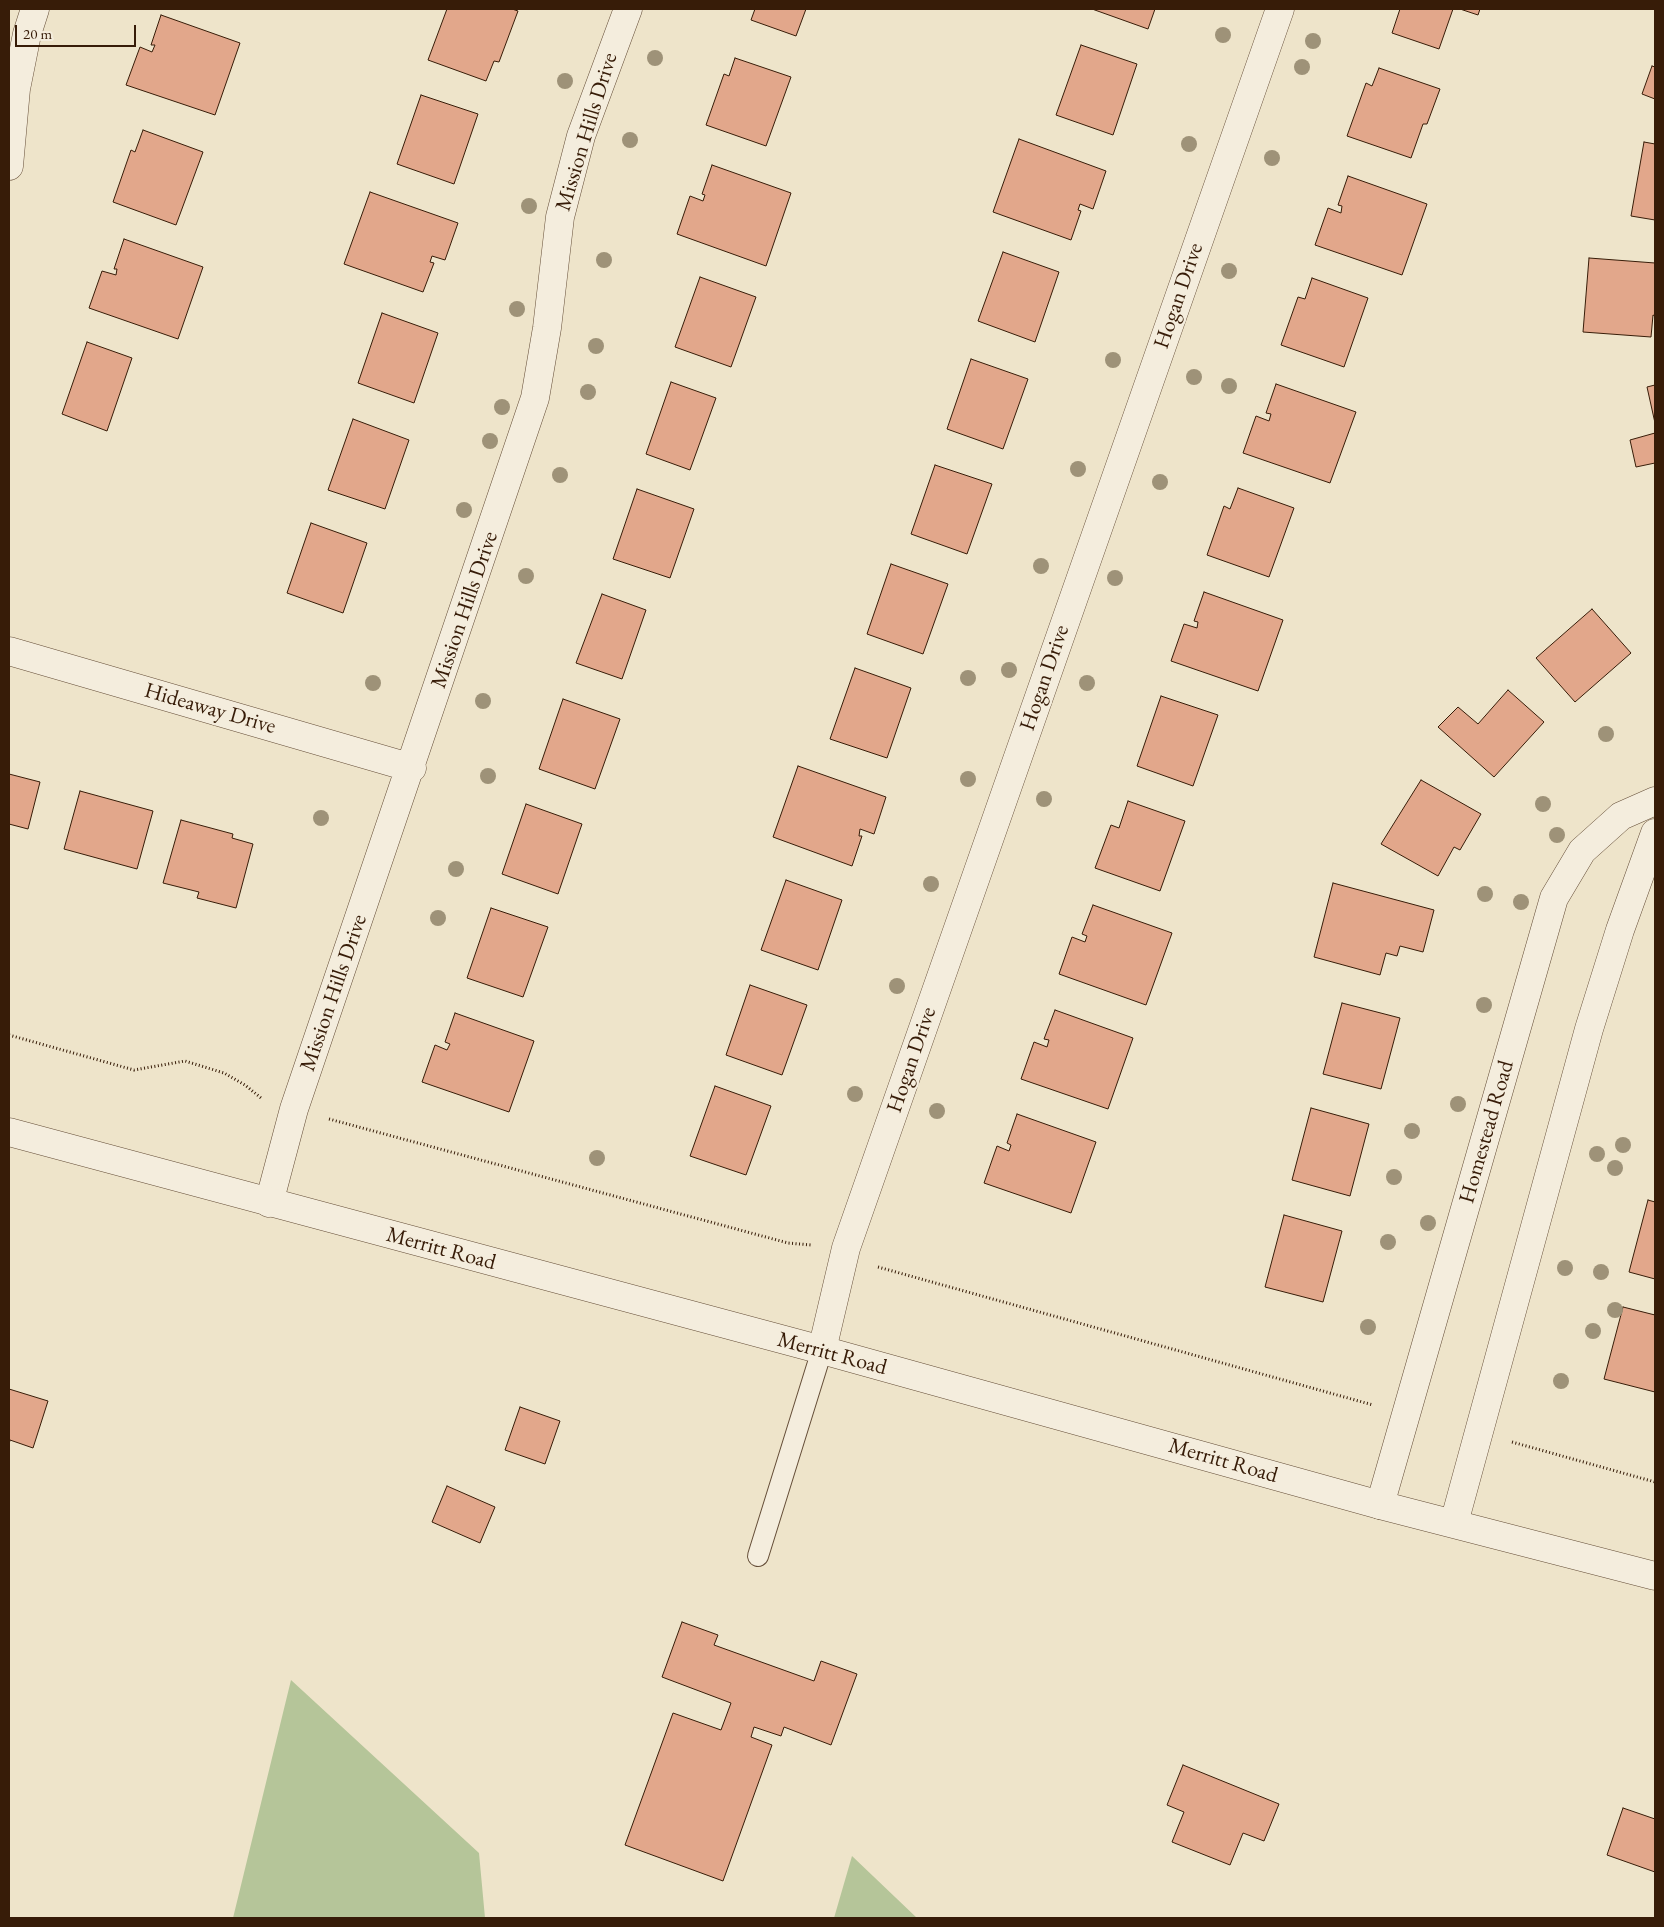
<!DOCTYPE html>
<html>
<head>
<meta charset="utf-8">
<style>
	body { margin:0 }
	#map { position:relative; width:1664px; height:1927px; overflow:hidden; background:#eee4ca; font-family:"EB Garamond",serif }
	canvas { display:block }
	.frame { position:absolute; inset:0; border:10px solid #371c08; pointer-events:none }
	.scale { position:absolute; left:15px; top:25px; width:121px; height:22px; box-sizing:border-box; border:2px solid #371c08; border-top:0; padding-left:6px; font-size:15px; line-height:18px; white-space:nowrap; color:#371c08; -webkit-text-stroke:4px #f4eddd; paint-order:stroke }
</style>
</head>
<body>
<div id="map">
<canvas width="1664" height="1927"></canvas>
<div class="frame"></div>
<div class="scale">20 m</div>
</div>
<script>
const c = document.querySelector('canvas').getContext('2d');
c.lineJoin = 'round';
function fill(path, color) {
  c.fillStyle = color;
  c.fill(path, 'evenodd');
}
function poly(rows) {
  const path = new Path2D();
  for (const r of rows) {
    path.moveTo(r[0], r[1]);
    for (let i = 2; i < r.length; i += 2) path.lineTo(r[i], r[i + 1]);
  }
  return path;
}
function trace(path, color, width, dash) {
  c.strokeStyle = color;
  c.lineWidth = width;
  c.lineCap = dash ? 'butt' : 'round';
  c.setLineDash(dash || []);
  c.stroke(path);
}
function write(font, color, halo, rows, align = 'center') {
  c.font = font + ' "EB Garamond",serif';
  c.lineWidth = 4.5;
  c.setLineDash([]);
  c.textBaseline = 'middle';
  c.strokeStyle = halo;
  c.fillStyle = color;
  for (const [text, x, y, turn = 0] of rows) {
    c.save();
    c.translate(x, y);
    c.rotate((+turn || 0) * Math.PI / 180);
    c.textAlign = isNaN(turn) ? turn : align;
    if (halo) c.strokeText(text, 0, 0);
    c.fillText(text, 0, 0);
    c.restore();
  }
}
fill(poly([
	[291,1680,479,1853,485,1918,233,1918],
	[852,1856,917,1918,834,1918]
]), '#b5c599');
const building = poly([
	[447,9,512,9,518,11,499,62,494,61,486,81,428,60,447,9],
	[755,9,806,9,796,36,751,20,755,9],
	[1092,9,1155,9,1148,29,1092,9],
	[1400,9,1453,9,1439,49,1392,33,1400,9],
	[1460,9,1480,9,1478,15,1460,9],
	[161,15,240,43,215,115,126,85,140,47,152,52,155,45,151,45,161,15],
	[1081,45,1137,64,1113,135,1056,115,1081,45],
	[735,58,791,77,766,146,706,125,724,74,729,76,735,58],
	[1652,66,1655,67,1655,99,1642,94,1652,66],
	[1379,68,1440,89,1427,124,1423,124,1411,158,1347,136,1366,83,1372,86,1379,68],
	[421,95,478,114,454,184,397,164,421,95],
	[143,130,203,152,176,225,113,202,131,150,135,152,143,130],
	[1019,139,1106,171,1093,209,1080,204,1078,210,1081,211,1071,240,993,212,1019,139],
	[1644,142,1655,144,1655,220,1631,216,1644,142],
	[712,165,791,193,766,266,677,234,690,196,703,201,705,195,702,194,712,165],
	[1348,176,1427,204,1402,275,1315,245,1328,208,1341,213,1342,206,1338,205,1348,176],
	[370,192,458,223,445,260,432,256,430,262,434,263,423,292,344,264,370,192],
	[124,239,203,267,178,339,89,308,102,271,116,275,117,269,114,269,124,239],
	[1003,252,1059,272,1035,342,978,321,1003,252],
	[1589,258,1655,263,1655,316,1653,315,1651,337,1583,332,1589,258],
	[700,277,756,297,731,367,675,347,700,277],
	[1312,278,1368,298,1344,367,1281,345,1298,297,1305,299,1312,278],
	[382,313,438,333,414,403,358,383,382,313],
	[87,342,132,358,107,431,62,414,87,342],
	[971,359,1028,379,1003,449,947,429,971,359],
	[671,382,716,398,690,470,646,454,671,382],
	[1276,384,1356,412,1330,483,1243,453,1256,416,1269,421,1271,414,1266,413,1276,384],
	[1655,385,1655,423,1647,387,1655,385],
	[353,419,409,440,385,509,328,490,353,419],
	[1655,433,1655,463,1636,467,1630,440,1655,433],
	[935,465,992,484,967,554,911,534,935,465],
	[1238,488,1294,508,1269,577,1207,555,1224,506,1230,509,1238,488],
	[637,489,694,509,670,578,613,559,637,489],
	[311,523,367,543,343,613,287,593,311,523],
	[891,564,948,584,923,654,867,634,891,564],
	[1204,592,1283,620,1258,691,1171,661,1184,624,1197,628,1198,622,1194,621,1204,592],
	[602,594,646,610,622,679,576,663,602,594],
	[1592,609,1631,653,1575,702,1536,658,1592,609],
	[855,668,911,688,887,758,830,739,855,668],
	[1508,690,1544,722,1494,777,1438,727,1458,707,1478,724,1508,690],
	[1161,696,1218,715,1193,786,1137,766,1161,696],
	[563,699,620,719,595,789,539,769,563,699],
	[798,766,886,797,874,834,860,829,859,836,862,836,852,866,773,837,798,766],
	[9,774,40,782,28,829,9,824,9,774],
	[1421,780,1481,814,1460,850,1454,847,1438,876,1381,844,1421,780],
	[80,791,153,811,137,869,64,849,80,791],
	[1128,801,1185,821,1160,891,1095,868,1111,825,1119,828,1128,801],
	[526,804,582,824,558,894,502,874,526,804],
	[181,820,233,834,232,838,253,844,236,908,197,898,199,892,163,883,181,820],
	[786,880,842,900,818,970,761,950,786,880],
	[1333,883,1434,910,1423,952,1400,946,1397,956,1386,953,1380,975,1314,957,1333,883],
	[1093,905,1172,933,1146,1005,1059,974,1072,937,1085,942,1087,936,1082,934,1093,905],
	[491,908,548,927,523,997,467,978,491,908],
	[750,985,807,1005,782,1075,726,1055,750,985],
	[1342,1003,1400,1018,1381,1089,1323,1074,1342,1003],
	[1055,1010,1133,1038,1108,1109,1021,1079,1034,1042,1047,1047,1049,1040,1044,1039,1055,1010],
	[455,1013,534,1041,509,1112,422,1082,435,1045,447,1050,450,1044,445,1042,455,1013],
	[715,1086,771,1106,746,1175,690,1156,715,1086],
	[1311,1108,1369,1124,1350,1196,1292,1180,1311,1108],
	[1017,1114,1096,1142,1071,1213,984,1183,997,1146,1009,1151,1011,1145,1007,1143,1017,1114],
	[1648,1200,1655,1202,1655,1279,1629,1272,1648,1200],
	[1284,1215,1342,1231,1323,1302,1265,1287,1284,1215],
	[1623,1307,1655,1315,1655,1392,1604,1379,1623,1307],
	[9,1389,48,1401,33,1448,10,1440,9,1445,9,1389],
	[520,1407,560,1421,545,1464,505,1450,520,1407],
	[447,1486,495,1507,480,1543,432,1522,447,1486],
	[682,1622,718,1635,714,1645,814,1681,821,1661,857,1674,831,1745,784,1727,781,1736,754,1727,751,1737,772,1745,723,1881,625,1845,673,1713,721,1730,731,1703,662,1677,682,1622],
	[1183,1765,1279,1804,1264,1841,1243,1833,1230,1865,1172,1842,1184,1812,1167,1805,1183,1765],
	[1623,1808,1655,1819,1655,1872,1607,1855,1623,1808]
]);
fill(building, '#e2a78b');
trace(building, '#371c08', 1);
const service = poly([
	[758,1556,822,1350]
]);
const minor = poly([
	[9,166,16,89,27,34,35,9],
	[9,651,412,768],
	[269,1203,294,1109,535,398,547,328,560,217,581,136,628,9],
	[822,1350,846,1248,1280,9],
	[1380,1505,1554,898,1582,851,1621,816,1655,801],
	[1454,1523,1589,1029,1620,930,1655,833]
]);
const tertiary = poly([
	[9,1132,822,1350,1380,1505,1655,1576]
]);
trace(service, '#654e38', 22);
trace(minor, '#654e38', 29);
trace(tertiary, '#654e38', 29);
trace(poly([
	[9,1035,134,1070,185,1061,224,1073,245,1085,261,1098],
	[329,1119,788,1243,811,1245],
	[878,1267,1373,1405],
	[1512,1442,1655,1482]
]), '#371c08', 3, [1, 2.5]);
trace(service, '#f4eddd', 20);
trace(minor, '#f4eddd', 28);
trace(tertiary, '#f4eddd', 28);
c.fillStyle = '#9e9278';
for (const [x, y] of [
	[1223,35],
	[1313,41],
	[655,58],
	[1302,67],
	[565,81],
	[630,140],
	[1189,144],
	[1272,158],
	[529,206],
	[604,260],
	[1229,271],
	[517,309],
	[596,346],
	[1113,360],
	[1194,377],
	[1229,386],
	[588,392],
	[502,407],
	[490,441],
	[1078,469],
	[560,475],
	[1160,482],
	[464,510],
	[1041,566],
	[526,576],
	[1115,578],
	[1009,670],
	[968,678],
	[373,683],
	[1087,683],
	[483,701],
	[1606,734],
	[488,776],
	[968,779],
	[1044,799],
	[1543,804],
	[321,818],
	[1557,835],
	[456,869],
	[931,884],
	[1485,894],
	[1521,902],
	[438,918],
	[897,986],
	[1484,1005],
	[855,1094],
	[1458,1104],
	[937,1111],
	[1412,1131],
	[1623,1145],
	[1597,1154],
	[597,1158],
	[1615,1168],
	[1394,1177],
	[1428,1223],
	[1388,1242],
	[1565,1268],
	[1601,1272],
	[1615,1310],
	[1368,1327],
	[1593,1331],
	[1561,1381]
]) {
  c.beginPath();
  c.arc(x, y, 8, 0, 2 * Math.PI);
  c.fill();
}
write('22px', '#371c08', '#f4eddd', [
	["Mission Hills Drive",587,132,-73],
	["Hogan Drive",1179,296,-71],
	["Mission Hills Drive",465,610,-71],
	["Hogan Drive",1045,678,-71],
	["Hideaway Drive",210,709,16],
	["Mission Hills Drive",334,993,-71],
	["Hogan Drive",912,1060,-71],
	["Homestead Road",1487,1132,-74],
	["Merritt Road",441,1249,15],
	["Merritt Road",832,1354,15],
	["Merritt Road",1223,1461,16]
]);
</script>
</body>
</html>
